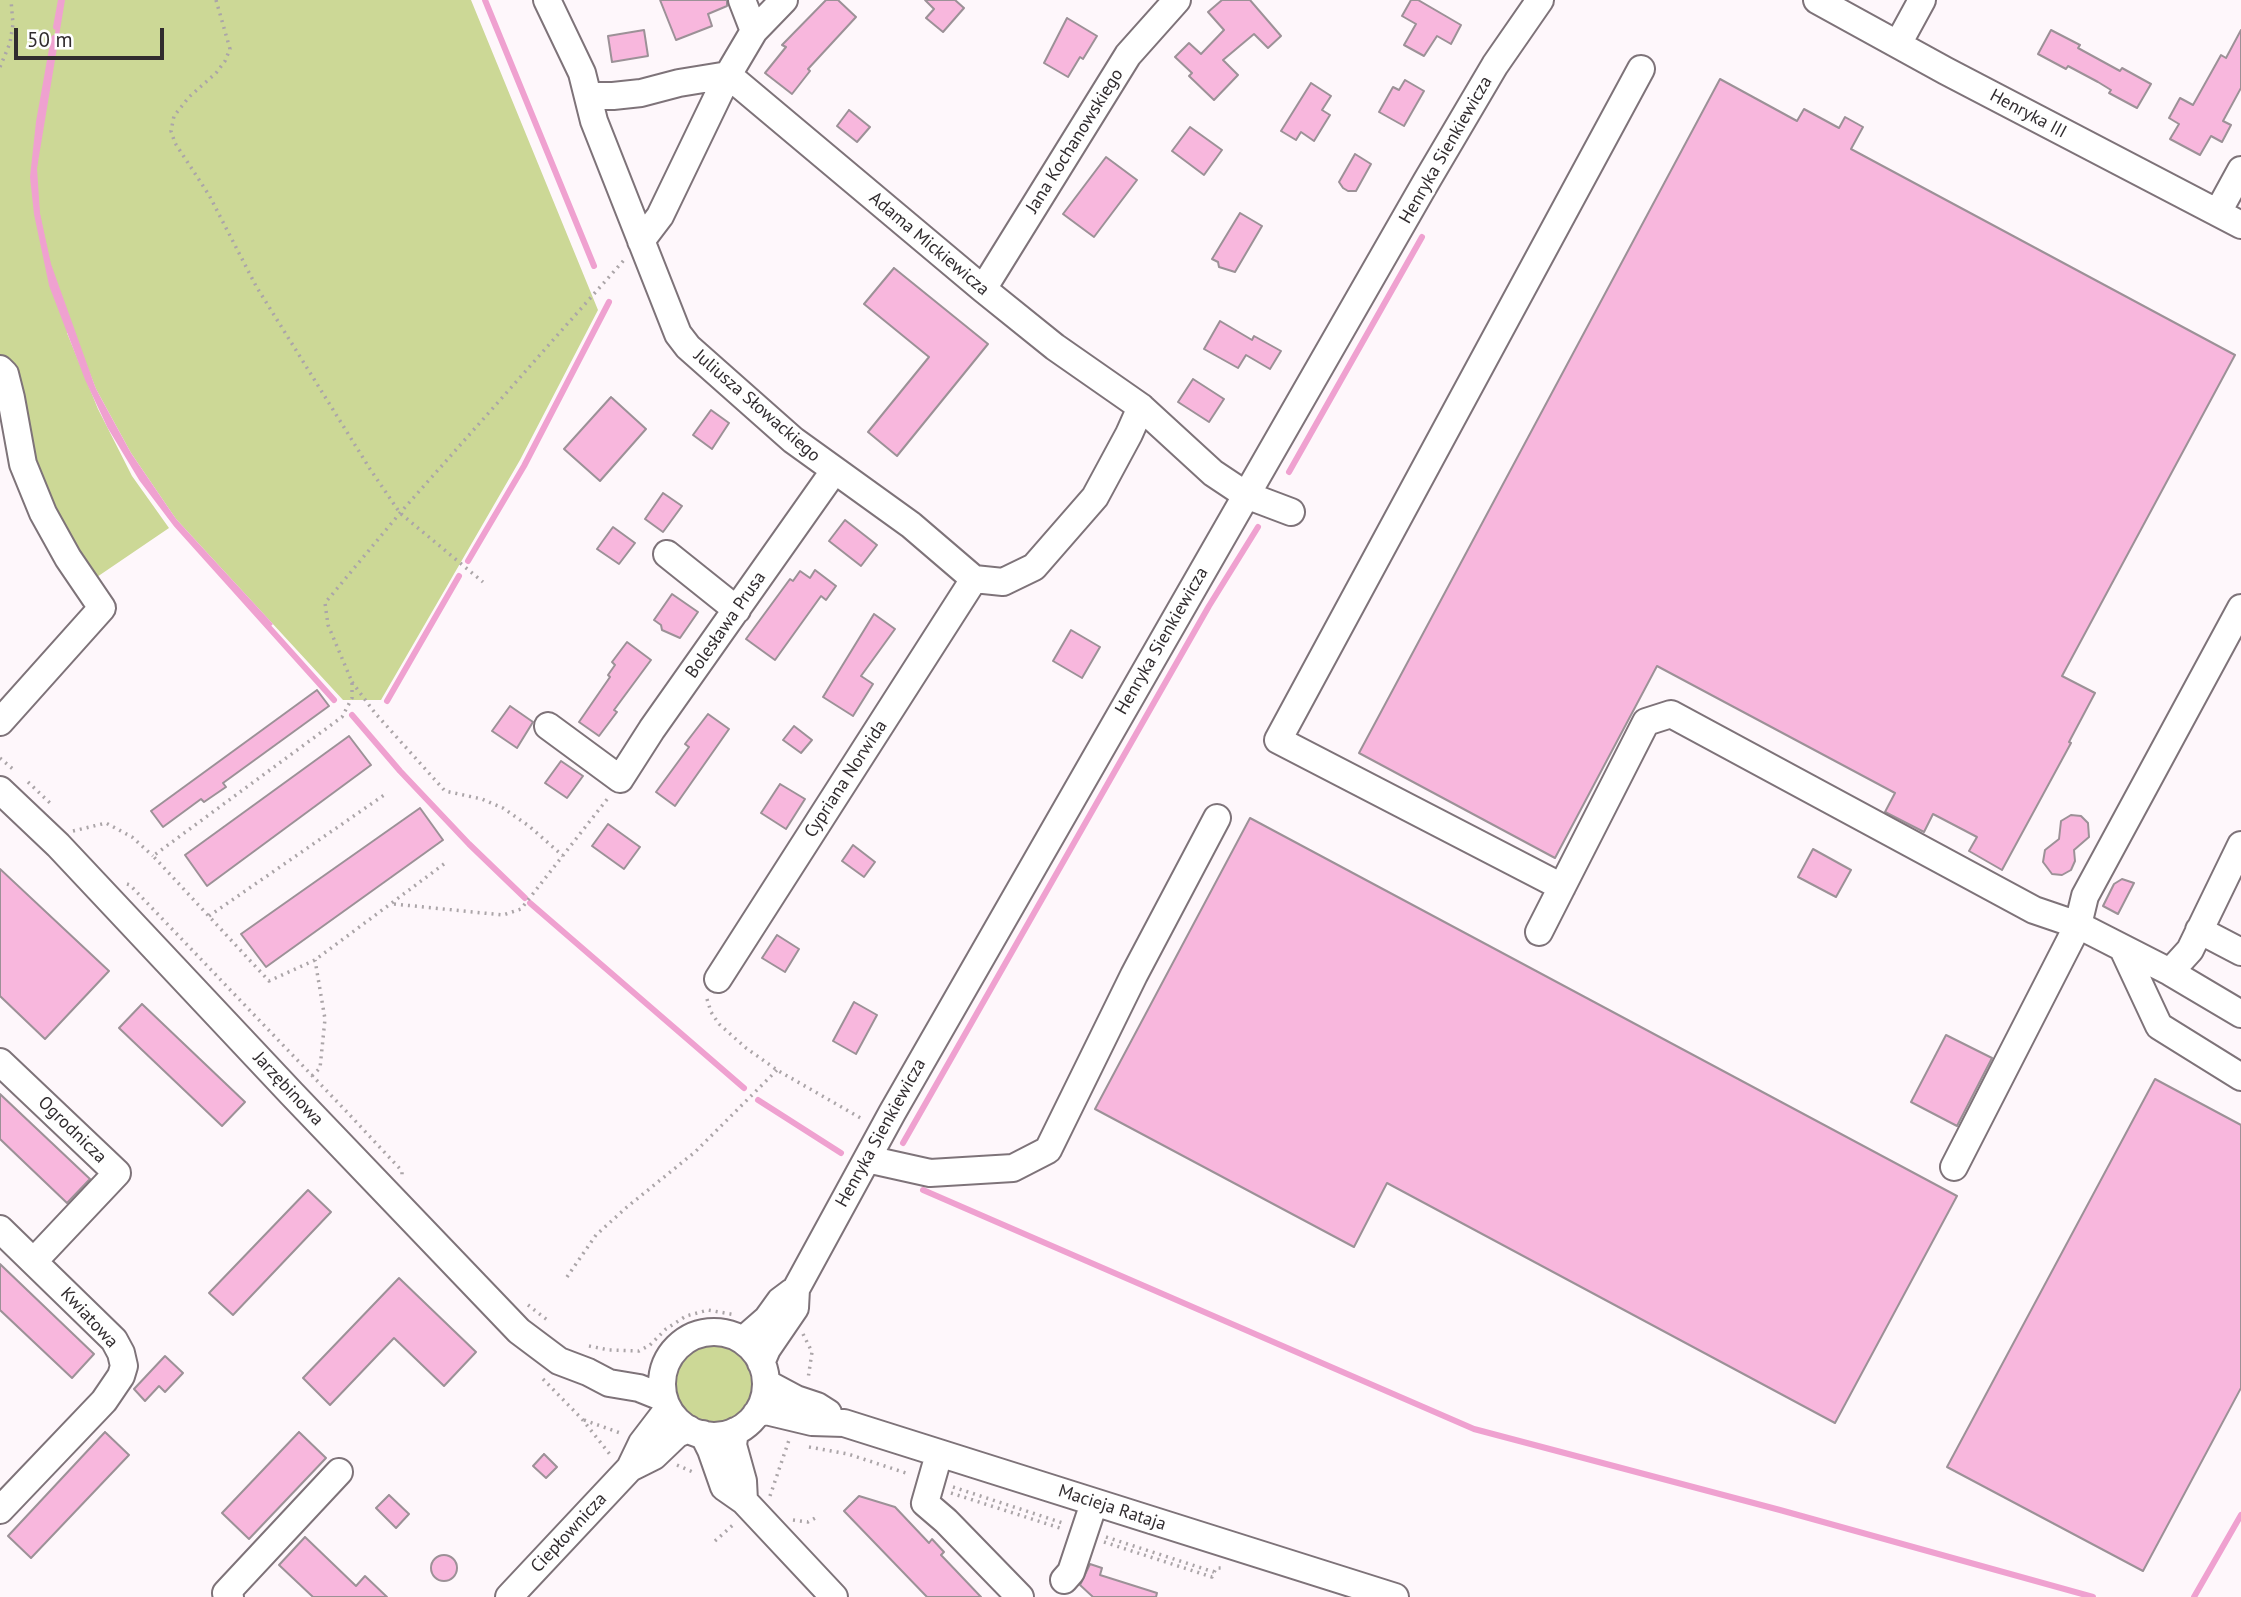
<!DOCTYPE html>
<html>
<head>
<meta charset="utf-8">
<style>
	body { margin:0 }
	#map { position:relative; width:2241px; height:1597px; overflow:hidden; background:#fef7fb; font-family:"PT Sans",sans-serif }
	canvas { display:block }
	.scale { position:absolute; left:14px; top:28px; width:150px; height:32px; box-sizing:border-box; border:4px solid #312c2f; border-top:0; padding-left:9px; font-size:21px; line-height:24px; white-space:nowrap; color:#312c2f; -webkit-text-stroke:5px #fff; paint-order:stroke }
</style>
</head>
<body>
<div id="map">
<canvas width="2241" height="1597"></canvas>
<div class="scale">50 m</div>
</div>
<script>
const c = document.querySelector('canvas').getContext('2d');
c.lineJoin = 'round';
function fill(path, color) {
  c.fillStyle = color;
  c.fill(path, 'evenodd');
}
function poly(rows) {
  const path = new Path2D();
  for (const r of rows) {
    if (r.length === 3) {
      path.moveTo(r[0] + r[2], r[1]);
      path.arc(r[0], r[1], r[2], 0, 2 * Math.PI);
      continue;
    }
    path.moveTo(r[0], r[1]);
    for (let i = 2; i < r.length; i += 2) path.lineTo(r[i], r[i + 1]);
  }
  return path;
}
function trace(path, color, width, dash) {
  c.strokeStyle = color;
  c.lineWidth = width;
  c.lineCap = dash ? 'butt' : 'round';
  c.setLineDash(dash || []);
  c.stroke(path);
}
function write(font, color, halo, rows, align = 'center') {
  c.font = font + ' "PT Sans",sans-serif';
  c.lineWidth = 6;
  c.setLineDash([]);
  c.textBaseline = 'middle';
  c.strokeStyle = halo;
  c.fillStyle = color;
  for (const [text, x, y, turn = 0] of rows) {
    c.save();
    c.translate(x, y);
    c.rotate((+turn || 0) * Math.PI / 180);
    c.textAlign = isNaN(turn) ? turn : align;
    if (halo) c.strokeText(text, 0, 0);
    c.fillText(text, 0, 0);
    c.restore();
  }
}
fill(poly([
	[0,0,471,0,598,310,520,460,381,700,343,700,176,519,131,453,96,389,73,330,67,333,98,409,132,476,169,528,94,579,57,529,0,358],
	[714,1383,39]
]), '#ccd896');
fill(poly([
	[61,0,65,0,37,168,40,214,51,264,96,389,131,453,176,519,273,624,269,628,208,562,142,479,110,426,88,379,52,285,37,214,33,177,39,122]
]), '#efa1d0');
trace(poly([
	[485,0,594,266],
	[56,27,61,0],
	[54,38,39,122,33,177,37,214,52,285,88,379,110,426,142,479,176,524,334,700],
	[1289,472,1422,237],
	[468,561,524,466,609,302],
	[387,701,459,576],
	[352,715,400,771,469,844,525,898],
	[530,903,744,1088],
	[758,1100,841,1153],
	[903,1143,1209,606,1258,527],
	[923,1190,1474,1429,1780,1510,2093,1597],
	[2194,1597,2241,1515]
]), '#efa1d0', 6);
const building = poly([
	[660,0,727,0,727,6,708,14,712,26,676,40,660,0],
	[826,0,838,0,856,17,808,69,810,71,792,94,765,73,786,47,782,45,826,0],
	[925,0,955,0,964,8,943,32,926,18,934,9,925,0],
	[1222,0,1250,0,1281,36,1268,48,1254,34,1223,60,1238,75,1214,100,1189,76,1192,73,1175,57,1189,43,1201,54,1224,30,1208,12,1222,0],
	[1411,0,1418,0,1461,25,1451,44,1437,36,1424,56,1404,45,1416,24,1402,16,1411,0],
	[1067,18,1097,36,1083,59,1080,57,1068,77,1044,63,1067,18],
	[644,30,648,56,612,62,608,36,644,30],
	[2051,30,2080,45,2078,48,2120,71,2122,68,2151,84,2137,108,2109,93,2111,90,2098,82,2068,66,2066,69,2038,54,2051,30],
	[2241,30,2241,88,2223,121,2231,125,2222,142,2211,136,2200,155,2170,139,2179,124,2169,118,2180,98,2193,105,2221,55,2226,58,2241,30],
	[1720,79,1797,121,1804,109,1839,128,1845,117,1863,127,1851,149,2235,355,2062,676,2095,693,2069,742,2071,743,2002,870,1969,851,1977,837,1933,814,1924,832,1885,812,1895,793,1657,666,1555,858,1359,753,1720,79],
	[1405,80,1424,91,1404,126,1379,112,1393,87,1399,90,1405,80],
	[1311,83,1331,96,1322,110,1330,115,1314,141,1301,132,1296,140,1281,131,1311,83],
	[849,110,870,127,857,142,837,126,849,110],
	[1190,127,1222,150,1204,175,1172,151,1190,127],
	[1355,154,1371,164,1356,191,1348,191,1343,188,1339,182,1355,154],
	[1106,157,1137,180,1094,237,1063,214,1106,157],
	[1240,213,1262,226,1235,272,1219,267,1218,262,1212,259,1240,213],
	[894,268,988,344,897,456,868,432,929,357,864,304,894,268],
	[1220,321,1252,340,1254,336,1281,351,1270,369,1246,355,1238,368,1204,349,1220,321],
	[1193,379,1224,399,1209,422,1178,402,1193,379],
	[611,397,646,429,600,481,564,449,611,397],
	[711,410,729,423,712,449,693,435,711,410],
	[663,493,682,506,663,532,645,519,663,493],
	[845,520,877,545,861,566,829,541,845,520],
	[613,527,635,543,619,564,597,549,613,527],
	[815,570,836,586,826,600,821,596,775,660,746,639,790,579,793,581,800,571,810,578,815,570],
	[672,594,698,612,680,638,662,630,661,625,654,620,672,594],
	[874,614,895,629,861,676,873,684,853,716,823,697,874,614],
	[1071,630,1100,647,1082,678,1053,661,1071,630],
	[627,642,651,660,614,710,617,712,599,736,579,722,610,677,608,675,615,665,612,662,627,642],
	[317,690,329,706,223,783,226,787,204,802,201,799,163,827,151,811,317,690],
	[510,706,533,722,517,748,492,731,510,706],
	[708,714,729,729,675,806,656,792,689,747,685,744,708,714],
	[794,726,812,740,801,753,783,740,794,726],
	[349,736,371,765,207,886,185,855,349,736],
	[561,761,583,776,567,798,545,783,561,761],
	[780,784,805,799,786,829,761,813,780,784],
	[420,808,443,840,266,967,241,934,420,808],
	[2071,815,2081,816,2088,823,2089,837,2074,850,2075,861,2071,870,2062,875,2052,874,2043,862,2045,850,2059,839,2061,821,2071,815],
	[1250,818,1957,1196,1835,1423,1387,1183,1354,1247,1095,1109,1250,818],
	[608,824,640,847,624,869,592,846,608,824],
	[853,845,875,862,864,877,842,861,853,845],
	[1813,849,1851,870,1836,897,1798,877,1813,849],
	[0,869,109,971,45,1039,0,996,0,869],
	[2122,879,2134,883,2118,914,2103,906,2114,884,2122,879],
	[777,935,799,949,785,972,762,958,777,935],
	[854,1002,877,1015,856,1054,833,1041,854,1002],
	[142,1004,245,1102,222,1126,119,1028,142,1004],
	[1946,1035,1992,1058,1957,1126,1911,1102,1946,1035],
	[2155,1079,2241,1125,2241,1388,2143,1571,1947,1467,2155,1079],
	[0,1094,90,1179,67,1203,0,1139,0,1094],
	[308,1190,331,1212,233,1315,209,1293,308,1190],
	[0,1264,94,1354,72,1378,0,1310,0,1264],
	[399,1278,476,1352,444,1386,394,1338,330,1405,303,1378,399,1278],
	[165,1356,183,1373,165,1392,159,1386,145,1401,134,1389,165,1356],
	[105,1432,129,1455,31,1558,8,1536,105,1432],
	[299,1432,326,1458,249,1539,222,1513,299,1432],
	[544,1454,557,1467,546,1478,533,1466,544,1454],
	[389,1495,409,1514,396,1528,376,1508,389,1495],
	[859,1496,895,1507,929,1543,932,1539,944,1552,941,1555,981,1597,927,1597,844,1511,859,1496],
	[305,1537,356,1586,365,1576,387,1597,313,1597,279,1565,305,1537],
	[444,1568,13],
	[1090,1564,1102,1568,1100,1575,1157,1593,1156,1597,1093,1597,1080,1585,1090,1564]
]);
fill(building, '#f8b7dd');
trace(building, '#9c9197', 2);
const minor = poly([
	[547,0,582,73,594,121,678,334,688,347,793,440,911,525,974,579,1003,582,1034,567,1095,497,1129,434,1141,407],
	[742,0,754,31],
	[1817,0,1946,71,2241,225],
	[1898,44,1922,0],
	[588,96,613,96,641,93,679,83,728,75,983,289,1055,347,1141,407,1213,473,1246,495,1291,512],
	[2218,212,2241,170],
	[641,241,660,216,728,75,754,31,784,0],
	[983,289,1128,55,1177,0],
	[0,369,5,374,11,398,23,464,43,513,68,558,102,608,0,722],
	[667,554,737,610],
	[548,726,620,779,652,729,834,471],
	[0,790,58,845,292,1094,519,1331,559,1361,588,1372,609,1383,639,1388,664,1398],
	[1562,887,1278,740,1641,69],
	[2199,930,2241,952],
	[1539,932,1646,722,1671,714,2034,910,2078,925,2170,972,2241,1014],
	[2123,949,2159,1026,2241,1077],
	[2170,972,2190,950,2241,845],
	[718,979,974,579],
	[0,1062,117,1173,34,1261],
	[867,1159,930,1173,1013,1168,1048,1150,1134,975,1217,818],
	[1954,1167,2078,925,2085,896,2241,608],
	[0,1229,114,1340,121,1353,124,1366,121,1376,104,1401,0,1510],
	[714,1384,52],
	[743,1340,767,1319,780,1301,792,1292],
	[761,1363,767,1349,795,1308,796,1289,892,1113,1426,182,1495,65,1540,0],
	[766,1383,796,1399,817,1406,828,1413],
	[756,1414,766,1411,812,1422,844,1423,1395,1597],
	[735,1431,733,1445,743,1481,744,1501],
	[703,1434,711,1450,724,1487,744,1501,834,1597],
	[939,1454,925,1503,946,1521,1020,1597],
	[630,1468,654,1456,677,1434,689,1429],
	[1064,1580,1071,1572,1094,1503],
	[230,1597,226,1593,339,1472],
	[509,1597,630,1468,642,1443,668,1409]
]);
trace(minor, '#7e7379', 30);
trace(poly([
	[216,0,230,49,225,61,216,73,189,97,174,116,171,131,175,143,209,195,256,286,370,469,400,513,483,582],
	[0,67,10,43,13,24,11,0],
	[352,682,375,713,445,791,482,799,503,808,529,826,563,856],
	[0,758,14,770],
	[28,782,50,803],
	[73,831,106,823,132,837,153,856],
	[444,864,315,960,269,981,153,856,342,717,352,698,352,682,328,625,325,603,400,513,624,260],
	[127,884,130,885,346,1111,402,1171,402,1175],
	[394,904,503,915,521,909,608,798],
	[209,916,387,793],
	[707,999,711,1012,719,1024,746,1048,777,1070,864,1120],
	[312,1076,320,1068,325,1019,315,960],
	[567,1277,596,1235,627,1207,695,1152,777,1070],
	[528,1305,550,1322],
	[803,1334,812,1352,808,1379],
	[589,1346,609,1350,639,1351,650,1345,666,1329,686,1316,708,1310,736,1315],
	[543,1379,582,1419,612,1457],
	[584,1420,623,1434],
	[809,1447,848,1454,909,1474],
	[677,1465,695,1473],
	[953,1487,1066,1524],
	[951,1493,1063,1529],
	[770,1496,789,1440],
	[793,1520,808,1522,817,1517],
	[1106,1537,1214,1572],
	[715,1541,734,1524],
	[1104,1542,1212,1577,1216,1568,1221,1568]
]), '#aba5a8', 3.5, [2, 5]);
trace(minor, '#fff', 26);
write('18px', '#312c2f', '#fff', [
	["Henryka III",2028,114,28],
	["Jana Kochanowskiego",1075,141,-58],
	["Henryka Sienkiewicza",1446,150,-60],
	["Adama Mickiewicza",929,244,40],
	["Juliusza Słowackiego",757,406,41],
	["Bolesława Prusa",726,625,-55],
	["Henryka Sienkiewicza",1162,641,-60],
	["Cypriana Norwida",846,779,-57],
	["Jarzębinowa",288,1089,47],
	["Ogrodnicza",72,1130,44],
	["Henryka Sienkiewicza",881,1133,-61],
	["Kwiatowa",89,1318,47],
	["Macieja Rataja",1112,1508,18],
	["Ciepłownicza",569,1533,-47]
]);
</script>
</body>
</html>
